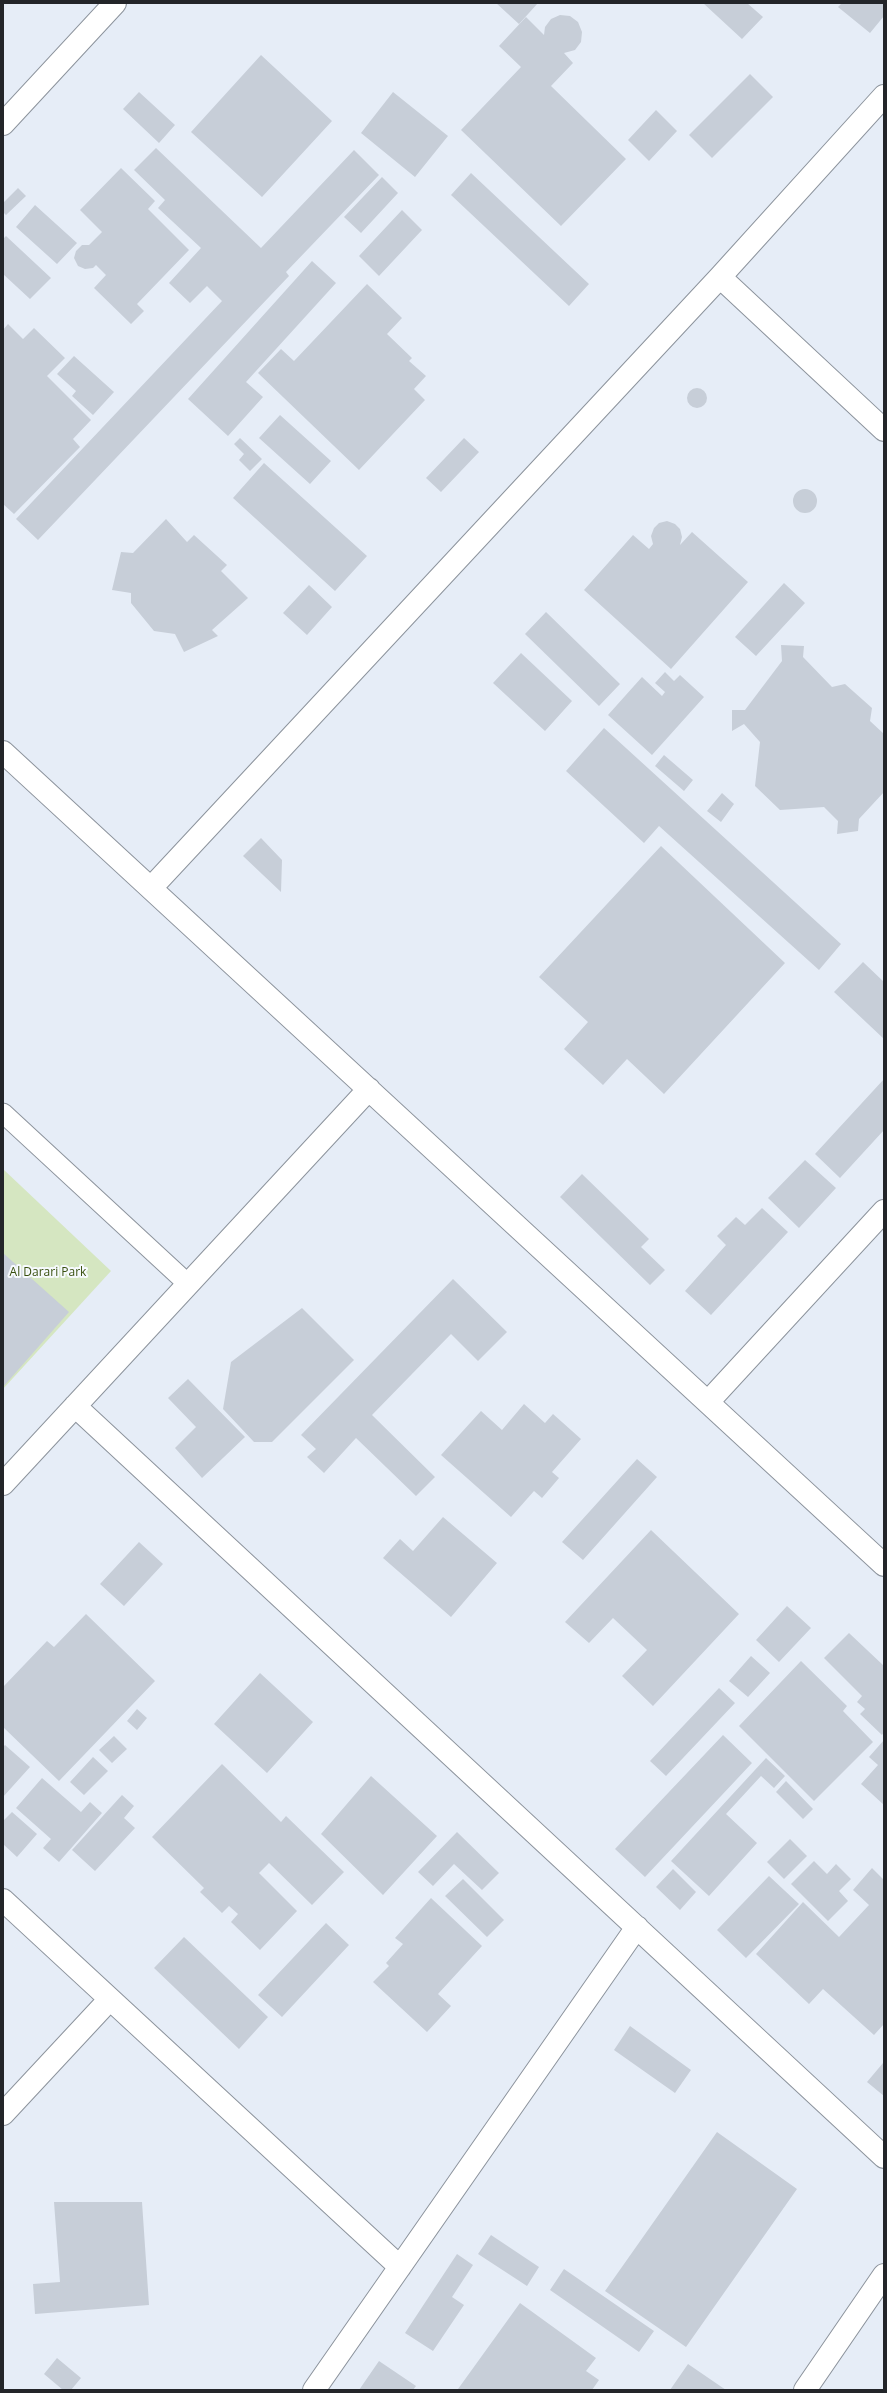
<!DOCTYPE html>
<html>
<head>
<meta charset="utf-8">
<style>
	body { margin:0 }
	#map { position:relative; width:887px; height:2393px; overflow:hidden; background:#e6edf7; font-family:"Open Sans",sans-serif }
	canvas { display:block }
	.frame { position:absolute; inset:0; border:4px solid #232529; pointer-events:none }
</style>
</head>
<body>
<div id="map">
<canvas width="887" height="2393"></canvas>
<div class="frame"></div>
</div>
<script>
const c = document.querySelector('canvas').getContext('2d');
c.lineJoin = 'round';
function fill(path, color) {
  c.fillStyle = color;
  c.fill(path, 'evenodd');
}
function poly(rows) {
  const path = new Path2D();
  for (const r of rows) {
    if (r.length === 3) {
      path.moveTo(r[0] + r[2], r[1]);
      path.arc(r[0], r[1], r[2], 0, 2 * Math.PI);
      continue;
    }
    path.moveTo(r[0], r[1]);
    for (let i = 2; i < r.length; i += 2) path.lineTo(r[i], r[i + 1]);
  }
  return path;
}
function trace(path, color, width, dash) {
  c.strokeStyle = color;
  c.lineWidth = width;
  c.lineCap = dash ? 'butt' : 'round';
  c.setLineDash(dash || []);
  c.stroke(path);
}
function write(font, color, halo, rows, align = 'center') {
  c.font = font + ' "Open Sans",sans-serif';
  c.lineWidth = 4;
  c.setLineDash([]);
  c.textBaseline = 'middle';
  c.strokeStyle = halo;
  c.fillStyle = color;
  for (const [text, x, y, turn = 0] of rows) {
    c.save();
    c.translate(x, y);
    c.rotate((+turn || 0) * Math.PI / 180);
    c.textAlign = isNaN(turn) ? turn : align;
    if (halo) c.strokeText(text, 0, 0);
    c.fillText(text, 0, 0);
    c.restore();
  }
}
fill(poly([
	[3,1169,111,1271,3,1389]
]), '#d5e6c1');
fill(poly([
	[496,3,538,3,519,24],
	[703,3,747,3,763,17,742,39],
	[842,3,884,3,884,16,870,33,838,7],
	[560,15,570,16,578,22,582,32,581,42,575,50,564,53,573,63,551,86,626,159,561,226,461,130,521,67,499,46,526,17,544,35,545,27,551,19],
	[261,55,332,121,262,197,191,132],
	[750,74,773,97,712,158,689,135],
	[139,92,175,125,159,143,123,109],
	[393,92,448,136,415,177,361,133],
	[656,110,677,131,649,161,628,140],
	[156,148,261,248,354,150,379,175,286,272,289,276,38,540,16,519,222,301,207,286,190,303,169,283,201,248,158,208,165,200,134,170],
	[121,168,155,201,148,209,189,250,137,304,144,311,131,324,94,288,106,275,96,265,93,268,85,269,78,266,74,258,76,251,82,245,89,245,102,232,80,210],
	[471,173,589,284,569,306,451,195],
	[382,177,398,193,361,233,344,217],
	[18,188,26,196,6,215,3,212,3,203],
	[35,205,77,243,57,264,16,227],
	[402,210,422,230,379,276,359,256],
	[6,236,51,278,30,299,3,274,3,239],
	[312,261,336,283,246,382,263,397,228,436,188,399],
	[367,284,402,318,387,334,412,358,409,361,426,376,414,389,425,400,359,470,258,373,281,349,294,361],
	[8,324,23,339,34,328,65,358,47,376,91,420,73,439,80,447,14,514,3,504,3,330],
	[74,356,114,392,93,415,72,396,76,391,57,374],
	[697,398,10],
	[280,415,331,461,310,484,259,438],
	[240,438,262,459,250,471,239,460,244,454,234,444],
	[464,438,479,452,441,492,426,478],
	[264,463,367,556,335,591,233,498],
	[805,501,12],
	[166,519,187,542,194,535,227,565,221,571,248,598,212,630,218,636,184,652,175,634,154,631,131,603,131,593,112,590,121,552,133,553],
	[667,521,675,524,680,529,682,537,680,545,692,532,748,582,671,669,584,590,633,535,649,549,653,544,651,536,654,528,659,523],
	[784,583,805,603,756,656,735,637],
	[309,585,332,607,307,635,283,613],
	[546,612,620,684,599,706,525,634],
	[781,645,804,646,803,657,832,687,845,684,872,708,870,721,884,734,884,792,859,819,858,831,837,834,838,821,824,807,780,810,755,786,760,742,744,724,732,731,732,710,745,710,782,661],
	[521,653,572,701,545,731,493,683],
	[665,672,674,681,680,675,704,697,652,755,608,715,642,677,662,696,665,692,655,683],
	[604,728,841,944,819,970,659,826,644,843,566,771],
	[664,755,693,780,684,791,655,766],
	[722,793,734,804,721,822,707,811],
	[261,838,282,860,281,892,243,856],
	[661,846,785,963,664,1094,627,1059,603,1085,564,1049,588,1022,539,977],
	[863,962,884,982,884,1039,834,992],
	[884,1079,884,1130,840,1178,815,1154],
	[805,1160,836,1188,799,1228,768,1198],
	[582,1174,649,1239,641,1247,665,1270,650,1285,560,1197],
	[762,1208,788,1232,711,1315,685,1291,726,1245,717,1236,736,1217,745,1225],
	[3,1253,69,1312,3,1387],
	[453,1279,507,1332,478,1361,451,1334,372,1415,435,1477,416,1496,356,1438,324,1473,307,1457,316,1449,301,1435],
	[302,1308,354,1360,272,1442,254,1442,223,1409,231,1362],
	[188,1379,245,1437,202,1478,175,1448,196,1427,168,1398],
	[524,1404,545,1423,553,1414,581,1439,552,1472,559,1478,542,1498,534,1491,511,1517,441,1455,481,1411,502,1430],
	[637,1459,657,1477,583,1560,562,1542],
	[443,1517,497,1563,451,1617,383,1558,400,1539,413,1551],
	[651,1530,739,1614,653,1706,622,1676,647,1650,613,1618,589,1643,565,1622],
	[139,1542,163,1564,124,1606,100,1584],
	[787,1606,811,1628,779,1662,756,1640],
	[86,1614,155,1681,59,1781,3,1727,3,1687,47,1641,54,1647],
	[849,1633,884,1666,884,1732,882,1735,860,1714,865,1709,857,1702,862,1696,824,1658],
	[751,1656,770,1673,748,1697,729,1681],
	[801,1661,847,1706,843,1711,873,1742,814,1801,739,1726],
	[260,1673,313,1722,267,1773,214,1724],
	[719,1688,735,1703,666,1776,650,1761],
	[137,1709,147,1718,137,1730,127,1721],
	[723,1735,752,1763,645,1877,615,1849],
	[114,1736,127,1749,112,1763,99,1750],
	[884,1740,884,1805,861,1784,878,1765,869,1757],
	[5,1745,30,1767,3,1797,3,1747],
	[93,1757,108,1771,84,1795,70,1782],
	[766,1758,785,1776,774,1788,761,1776,726,1814,757,1843,709,1896,671,1861],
	[222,1764,281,1822,286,1816,344,1872,312,1905,269,1863,259,1873,297,1911,260,1950,231,1922,238,1914,229,1906,222,1913,200,1892,204,1888,152,1837],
	[371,1776,437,1836,383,1895,321,1834],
	[42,1778,81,1812,90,1802,102,1813,59,1862,43,1848,51,1839,16,1808],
	[786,1781,813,1809,803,1819,776,1792],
	[122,1795,134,1806,124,1818,135,1828,95,1871,72,1850],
	[12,1812,37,1834,17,1857,3,1844,3,1821],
	[457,1832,499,1873,482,1890,454,1864,433,1886,418,1872],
	[790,1839,807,1856,784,1879,767,1862],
	[814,1861,827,1874,836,1864,851,1879,839,1891,848,1901,828,1921,791,1884],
	[872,1868,884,1880,884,2024,874,2035,823,1989,809,2004,756,1954,803,1902,839,1937,869,1905,853,1890],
	[673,1869,696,1892,680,1910,656,1887],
	[769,1876,799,1904,746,1958,717,1930],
	[463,1879,504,1920,487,1937,445,1896],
	[431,1898,482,1946,438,1994,451,2006,427,2032,373,1982,389,1966,386,1963,403,1944,395,1938],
	[326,1923,349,1945,282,2017,258,1995],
	[184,1937,268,2017,239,2049,154,1968],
	[630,2026,691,2070,675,2093,614,2050],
	[883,2063,884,2064,884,2096,867,2082],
	[717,2132,797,2189,686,2347,605,2291],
	[54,2202,142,2202,149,2305,35,2314,33,2284,60,2282],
	[491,2235,539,2267,527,2286,478,2254],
	[457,2254,473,2265,452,2297,464,2305,433,2351,405,2333],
	[564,2269,654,2331,639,2352,550,2290],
	[520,2303,596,2358,586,2371,599,2380,592,2390,458,2389],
	[57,2358,81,2378,71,2390,63,2390,44,2374],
	[379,2361,416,2386,413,2390,359,2390],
	[688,2364,726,2390,670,2390]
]), '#c7ced8');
const service = poly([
	[3,1113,188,1284]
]);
const minor = poly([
	[3,124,115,3],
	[720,277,884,430],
	[3,752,884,1565],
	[151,888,720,277,884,96],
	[708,1402,884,1211],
	[75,1406,884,2157],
	[3,1484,369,1089],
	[3,1900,400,2267],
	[3,2114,110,1999],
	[314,2390,637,1927],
	[805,2390,884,2275]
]);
trace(service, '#8c939c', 21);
trace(minor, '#8c939c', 24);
trace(service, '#fff', 19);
trace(minor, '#fff', 22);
write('12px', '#384f0e', '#f7fafe', [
	["Al Darari Park",48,1273]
]);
</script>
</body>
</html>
